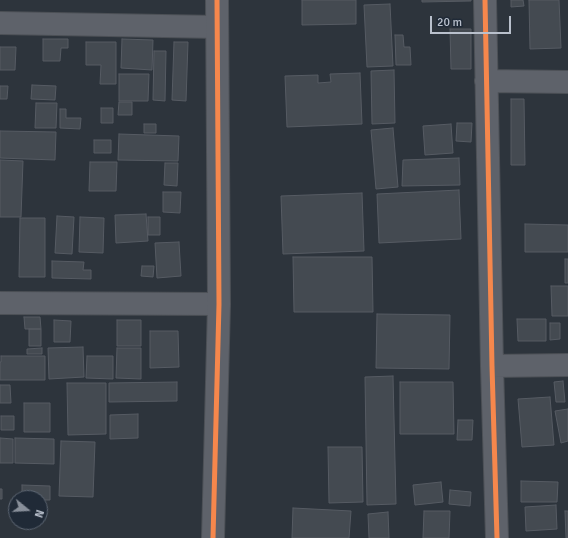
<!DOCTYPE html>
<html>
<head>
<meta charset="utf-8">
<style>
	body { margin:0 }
	#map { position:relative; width:568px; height:538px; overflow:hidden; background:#2d343c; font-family:Signika,sans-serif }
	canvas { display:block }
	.north { position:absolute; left:8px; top:490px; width:40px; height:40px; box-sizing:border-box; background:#202a37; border:1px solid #5d6673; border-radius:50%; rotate:108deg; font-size:11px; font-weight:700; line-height:16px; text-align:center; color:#b9c0cc }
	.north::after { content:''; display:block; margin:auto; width:14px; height:18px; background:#888f9a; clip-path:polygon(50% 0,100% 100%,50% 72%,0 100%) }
	.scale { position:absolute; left:430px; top:16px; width:81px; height:18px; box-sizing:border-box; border:2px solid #b9c0cc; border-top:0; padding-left:5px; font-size:12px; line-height:14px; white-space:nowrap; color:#b9c0cc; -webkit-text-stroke:3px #202a37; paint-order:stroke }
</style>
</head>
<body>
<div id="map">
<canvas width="568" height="538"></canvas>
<div class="north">N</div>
<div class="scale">20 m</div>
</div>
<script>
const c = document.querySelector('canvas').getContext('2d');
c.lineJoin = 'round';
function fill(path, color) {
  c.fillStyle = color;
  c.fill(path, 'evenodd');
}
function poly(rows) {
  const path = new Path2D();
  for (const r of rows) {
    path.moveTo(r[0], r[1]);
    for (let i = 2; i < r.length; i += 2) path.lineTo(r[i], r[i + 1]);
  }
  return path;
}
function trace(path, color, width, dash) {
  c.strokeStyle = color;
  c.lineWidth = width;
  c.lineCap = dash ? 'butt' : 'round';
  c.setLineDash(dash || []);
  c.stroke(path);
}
const building = poly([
	[302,0,356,0,356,24,302,25,302,0],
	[422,0,471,0,471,1,422,2,422,0],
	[511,0,523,0,524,6,511,7,511,0],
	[529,0,559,0,561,48,530,49,529,0],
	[390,4,393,66,367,67,364,5,390,4],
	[450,29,471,29,471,69,451,69,450,29],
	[395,35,403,35,404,47,410,47,411,65,396,65,395,35],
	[43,39,68,39,68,48,61,48,60,61,43,61,43,39],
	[122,39,153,40,152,70,121,68,122,39],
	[86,42,116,42,116,84,100,84,101,65,86,65,86,42],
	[174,42,188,42,186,101,172,100,174,42],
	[0,47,16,47,15,70,0,70,0,47],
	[154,51,166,51,165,101,153,100,154,51],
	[394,70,395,123,372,124,371,71,394,70],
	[360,73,362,124,287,127,285,76,318,75,318,83,331,82,330,74,360,73],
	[119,74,149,74,148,101,119,101,119,74],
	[32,85,56,86,55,100,31,99,32,85],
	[0,86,8,86,7,99,0,99,0,86],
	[511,99,524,99,525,165,511,165,511,99],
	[119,102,132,102,132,115,118,115,119,102],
	[36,103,57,103,56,128,35,128,36,103],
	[101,108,113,108,113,123,101,123,101,108],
	[60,109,66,109,66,118,81,118,80,129,60,128,60,109],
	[457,123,472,123,471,142,456,141,457,123],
	[144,124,156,124,156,133,144,133,144,124],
	[451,124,453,153,425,155,423,126,451,124],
	[393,128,398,187,376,189,371,130,393,128],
	[0,131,56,132,55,160,0,158,0,131],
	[119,134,179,136,178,161,118,160,119,134],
	[94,140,111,140,111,153,94,153,94,140],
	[459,158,460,185,402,186,403,160,459,158],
	[0,160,23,161,21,217,0,217,0,160],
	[90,162,117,162,116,191,89,191,90,162],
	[165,163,178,163,177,186,164,185,165,163],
	[459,190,461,239,379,243,377,194,459,190],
	[163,192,181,192,180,213,163,212,163,192],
	[362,193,364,251,283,254,281,196,362,193],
	[146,214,148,241,116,243,115,215,146,214],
	[57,216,74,217,72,254,55,253,57,216],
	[80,217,104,218,103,253,79,252,80,217],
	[148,217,160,217,160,235,148,235,148,217],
	[20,218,45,218,45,277,19,277,20,218],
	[525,224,568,225,568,252,525,252,525,224],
	[179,242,181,276,157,278,155,243,179,242],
	[293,257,372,257,373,312,294,312,293,257],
	[565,259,568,259,568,283,565,283,565,259],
	[52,261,84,262,83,270,91,270,91,279,52,278,52,261],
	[142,266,154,266,153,277,141,276,142,266],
	[551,286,568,286,568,316,552,316,551,286],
	[377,314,450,315,449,369,376,368,377,314],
	[24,317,40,317,41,329,25,329,24,317],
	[517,319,546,319,546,341,518,341,517,319],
	[54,320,71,321,70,342,54,342,54,320],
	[117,320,141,320,141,346,117,346,117,320],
	[550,323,560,323,560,339,550,340,550,323],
	[29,329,41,329,41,346,29,346,29,329],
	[150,331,178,331,179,367,150,368,150,331],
	[83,347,84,377,49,379,48,348,83,347],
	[42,348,42,354,27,354,27,349,42,348],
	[117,348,141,348,141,379,116,378,117,348],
	[1,356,45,356,45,380,0,380,0,362,1,362,1,356],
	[87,356,113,356,113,379,86,378,87,356],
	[393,376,396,504,367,505,365,377,393,376],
	[563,381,565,402,556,402,554,382,563,381],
	[177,382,177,401,109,402,109,383,177,382],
	[400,382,453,382,454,434,400,434,400,382],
	[67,383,106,383,106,434,68,435,67,383],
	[0,385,10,385,11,403,0,403,0,385],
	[550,397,554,445,522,447,518,399,550,397],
	[24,403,50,403,50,432,24,432,24,403],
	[568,409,568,441,561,443,555,411,568,409],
	[138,414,138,438,110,439,110,415,138,414],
	[1,416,14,416,14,430,1,430,1,416],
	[458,420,473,420,472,440,457,440,458,420],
	[0,438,13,439,13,463,0,463,0,438],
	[15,438,54,439,54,464,15,463,15,438],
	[61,441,95,442,93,497,59,496,61,441],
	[328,447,362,447,363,502,329,503,328,447],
	[521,481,558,482,557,502,521,502,521,481],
	[441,482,443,502,415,505,413,485,441,482],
	[22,485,50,486,50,500,40,500,40,498,22,498,22,485],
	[0,489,2,489,2,499,0,499,0,489],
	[450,490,471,492,470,506,449,504,450,490],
	[556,505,557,529,526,531,525,507,556,505],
	[293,508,351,511,349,538,292,538,293,508],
	[424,511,450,511,449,538,423,538,424,511],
	[565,511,568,511,568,538,566,538,565,511],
	[388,512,389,538,369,538,368,514,388,512]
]);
fill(building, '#444a51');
trace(building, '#565b63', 1);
const minor = poly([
	[485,0,492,366,497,538],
	[0,23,217,27],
	[486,81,568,82],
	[0,303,219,304],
	[492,366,568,365]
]);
const tertiary = poly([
	[213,538,219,304,217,0]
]);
trace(minor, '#4c5056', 24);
trace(tertiary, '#4c5056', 24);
trace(minor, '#5e626a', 22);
trace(tertiary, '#5e626a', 22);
trace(poly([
	[485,0,492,366,497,538],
	[213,538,219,304,217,0]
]), '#f5874c', 5);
</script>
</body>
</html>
